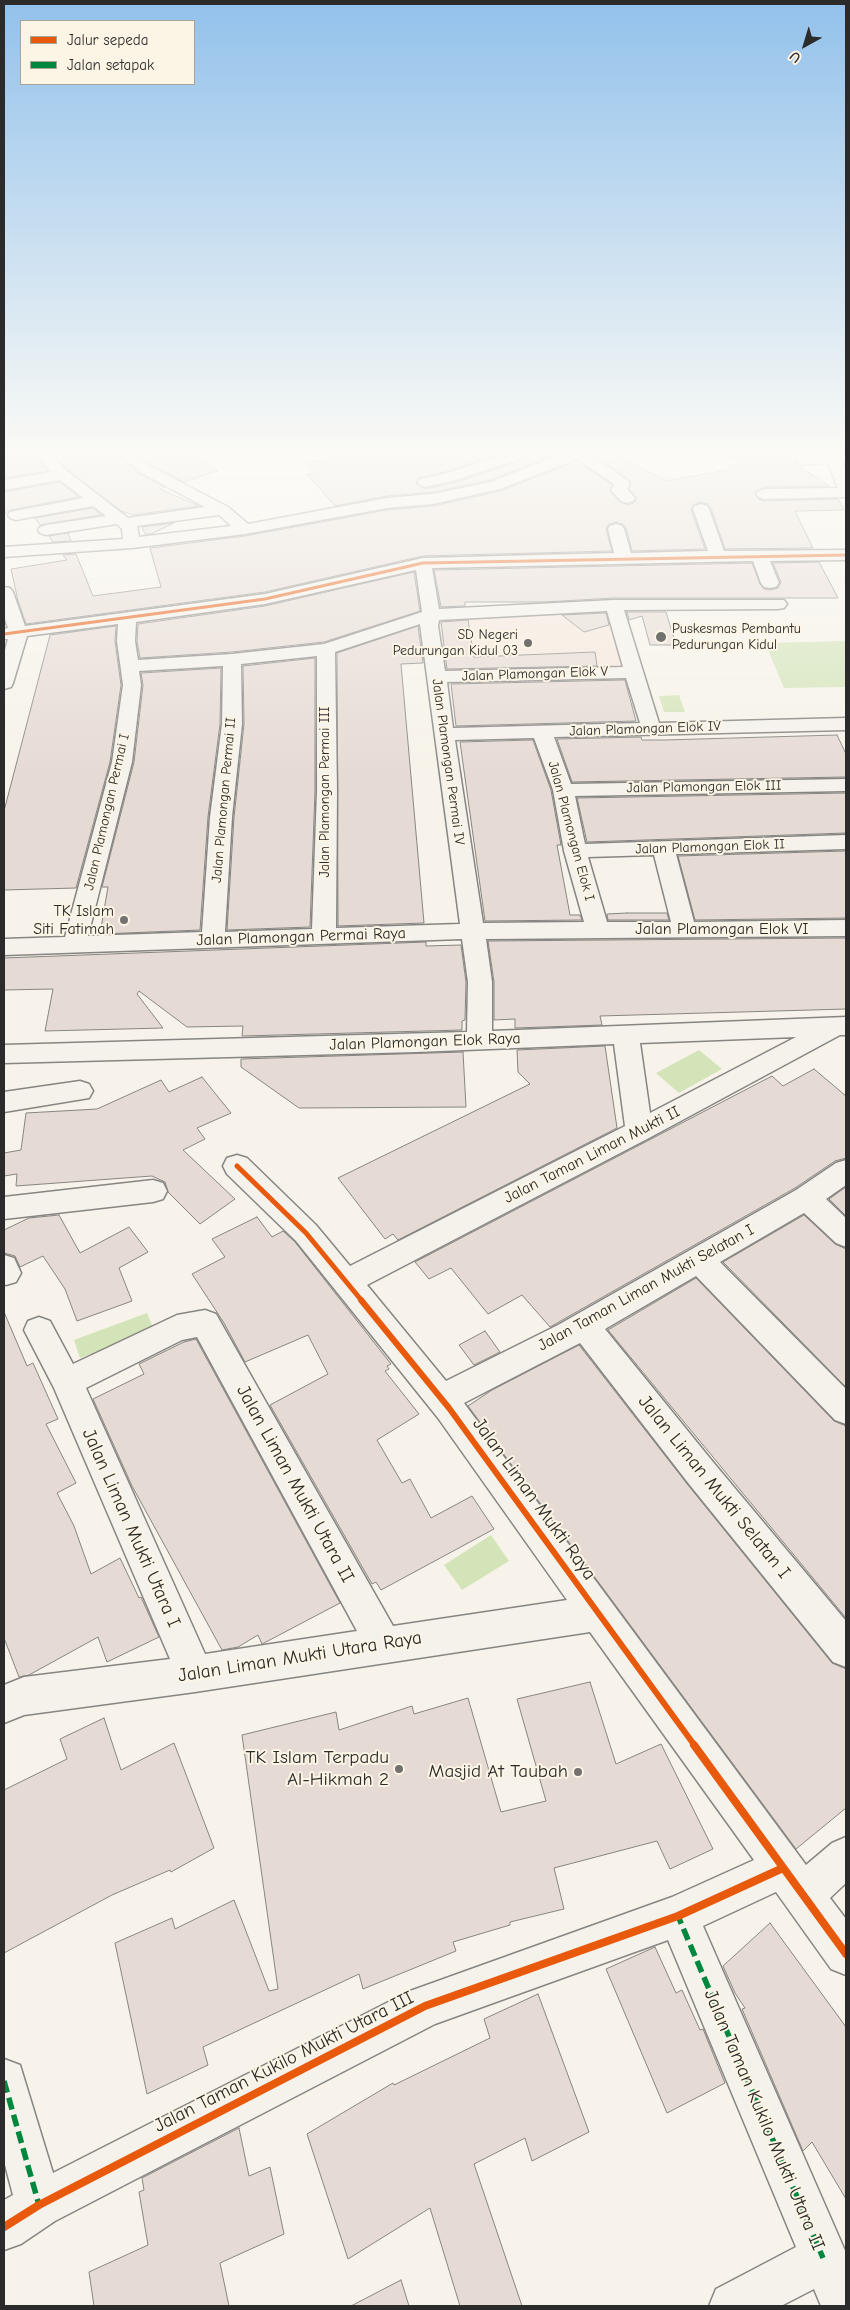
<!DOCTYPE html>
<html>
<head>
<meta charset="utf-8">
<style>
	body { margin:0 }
	#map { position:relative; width:850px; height:2310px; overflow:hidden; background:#f7f3ea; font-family:"Comic Neue",sans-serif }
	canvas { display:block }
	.frame { position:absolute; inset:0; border:5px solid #2b2b2b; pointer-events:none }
	.legend { position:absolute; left:20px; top:20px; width:175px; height:65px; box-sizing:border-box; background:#fcf5e5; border:1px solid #a8a49b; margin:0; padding:6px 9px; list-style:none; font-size:15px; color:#2b2b2b }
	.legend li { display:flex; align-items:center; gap:10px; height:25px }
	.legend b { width:25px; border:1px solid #a8a49b }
	.north { position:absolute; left:780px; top:20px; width:50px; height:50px; -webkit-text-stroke:4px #fcf5e5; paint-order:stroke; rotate:219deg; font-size:14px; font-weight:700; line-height:20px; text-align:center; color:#2b2b2b }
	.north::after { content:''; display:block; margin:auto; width:18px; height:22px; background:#2b2b2b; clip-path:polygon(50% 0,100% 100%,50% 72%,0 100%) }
</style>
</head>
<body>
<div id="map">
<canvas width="850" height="2310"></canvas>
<div class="frame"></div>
<ul class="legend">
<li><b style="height:6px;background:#e8590c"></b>Jalur sepeda</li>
<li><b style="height:6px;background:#00873e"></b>Jalan setapak</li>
</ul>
<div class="north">U</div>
</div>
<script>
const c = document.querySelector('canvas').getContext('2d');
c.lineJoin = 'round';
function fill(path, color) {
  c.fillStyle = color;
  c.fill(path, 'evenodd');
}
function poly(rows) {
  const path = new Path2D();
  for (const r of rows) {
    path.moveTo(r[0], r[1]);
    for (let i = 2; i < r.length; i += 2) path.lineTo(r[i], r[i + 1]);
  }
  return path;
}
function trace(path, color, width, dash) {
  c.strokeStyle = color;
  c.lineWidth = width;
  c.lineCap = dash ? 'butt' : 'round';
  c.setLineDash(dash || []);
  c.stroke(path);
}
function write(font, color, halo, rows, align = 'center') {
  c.font = font + ' "Comic Neue",sans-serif';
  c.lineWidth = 4;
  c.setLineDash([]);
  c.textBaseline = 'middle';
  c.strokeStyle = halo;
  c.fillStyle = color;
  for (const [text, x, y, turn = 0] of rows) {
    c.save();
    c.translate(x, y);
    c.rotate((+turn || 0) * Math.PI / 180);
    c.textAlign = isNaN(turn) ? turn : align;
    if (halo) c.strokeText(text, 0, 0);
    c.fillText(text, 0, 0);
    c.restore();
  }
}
fill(poly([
	[608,609,623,669,443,675,435,617]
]), '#f6e7dc');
fill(poly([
	[846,641,846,687,784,688,765,643],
	[679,695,685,712,664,712,659,696],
	[699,1050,722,1069,679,1093,656,1073],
	[147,1313,154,1330,80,1358,74,1340],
	[491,1535,509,1561,462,1590,444,1565]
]), '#d4e4b9');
const building = poly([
	[4,455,33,455,48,471,4,478,4,455],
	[54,455,120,455,137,473,165,487,160,489,199,506,133,515,121,511,69,471,54,455],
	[141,455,192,455,218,471,184,482,149,463,141,455],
	[355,455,497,455,448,471,419,478,416,483,425,489,457,482,524,460,527,455,555,455,490,480,433,492,387,496,335,506,307,474,315,473,306,463,355,455],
	[729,455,782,455,829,486,764,487,755,493,758,499,764,501,838,499,844,510,795,511,813,548,725,549,711,508,708,504,700,502,693,505,691,510,705,549,632,551,626,528,623,524,615,522,608,525,606,529,612,551,423,556,265,592,26,624,18,601,11,569,67,560,63,555,76,554,93,596,161,587,150,548,245,536,387,510,433,506,501,491,577,461,612,485,610,491,620,502,628,505,634,503,637,498,629,489,631,482,605,463,621,458,667,481,732,469,728,466,740,464,729,455],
	[60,482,79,497,10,510,4,514,4,492,60,482],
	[93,508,101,515,40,525,35,518,93,508],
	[174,523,151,534,145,534,142,527,174,523],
	[68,533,71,541,53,542,49,536,68,533],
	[819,562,838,598,614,598,544,602,465,602,465,606,441,607,434,570,752,563,760,584,764,589,770,590,778,588,781,582,773,563,819,562],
	[414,572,420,611,324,642,232,652,140,658,137,641,138,624,265,606,414,572],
	[627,612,666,612,676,645,650,645,642,616,629,620,627,612],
	[606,613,609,625,584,632,562,615,606,613],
	[468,620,474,657,595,652,597,666,447,669,441,622,468,620],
	[116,626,115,641,121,685,110,762,76,888,4,890,4,811,50,635,116,626],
	[418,626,423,663,401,664,424,923,338,926,337,653,418,626],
	[315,658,315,791,310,927,227,930,234,817,244,724,243,666,315,658],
	[221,668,220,724,208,817,200,930,100,934,108,887,102,887,134,762,143,685,141,673,221,668],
	[625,680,636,721,456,726,451,684,625,680],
	[837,735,846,754,846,777,572,782,557,739,641,737,642,740,664,740,837,735],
	[533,740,551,790,561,845,557,845,570,915,580,915,582,920,485,921,460,742,533,740],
	[846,793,846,833,587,842,577,798,846,793],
	[846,851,846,918,695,920,678,856,846,851],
	[627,913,667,913,669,920,608,920,607,914,627,913],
	[846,938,846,1009,600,1016,602,1025,515,1028,515,1019,494,1020,494,982,488,941,846,938],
	[426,942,426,946,461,945,466,982,465,1020,462,1021,462,1030,242,1036,243,1026,187,1027,139,991,137,994,163,1028,45,1031,53,989,4,990,4,958,426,942],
	[605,1046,617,1128,398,1240,393,1234,385,1239,338,1178,530,1084,518,1072,517,1050,605,1046],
	[463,1052,466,1107,299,1108,241,1067,241,1059,463,1052],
	[814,1069,846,1096,846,1158,835,1161,795,1188,550,1327,522,1295,488,1314,451,1268,429,1279,415,1262,772,1076,783,1086,814,1069],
	[202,1077,231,1113,197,1128,205,1139,183,1150,235,1199,200,1224,168,1192,165,1182,152,1176,16,1186,17,1174,4,1176,4,1153,21,1150,26,1113,97,1109,161,1080,169,1092,202,1077],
	[846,1187,846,1216,829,1199,846,1187],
	[59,1215,80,1253,129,1227,148,1252,119,1268,132,1301,77,1321,65,1289,43,1256,20,1267,15,1256,4,1253,4,1230,29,1218,59,1215],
	[804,1215,835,1244,846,1249,846,1387,723,1262,804,1215],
	[257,1217,272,1237,283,1231,295,1242,391,1364,387,1366,389,1369,385,1371,419,1414,377,1440,402,1483,410,1479,431,1518,472,1496,494,1529,381,1590,376,1582,372,1584,270,1405,328,1374,308,1335,245,1362,224,1323,192,1274,225,1257,212,1239,257,1217],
	[696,1278,834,1421,846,1426,846,1618,608,1330,696,1278],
	[4,1312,27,1366,33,1363,58,1419,46,1424,76,1483,57,1493,74,1526,91,1574,120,1558,139,1598,141,1597,159,1637,107,1662,98,1637,29,1675,19,1677,4,1638,4,1312],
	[485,1331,500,1352,474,1365,459,1345,485,1331],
	[196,1339,340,1603,264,1643,262,1644,258,1635,238,1647,222,1650,132,1486,93,1399,144,1374,139,1364,184,1342,196,1339],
	[579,1345,688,1485,832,1663,846,1669,846,1808,796,1849,468,1406,492,1390,579,1345],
	[590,1682,616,1764,661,1744,713,1849,670,1869,657,1841,554,1868,564,1909,510,1922,510,1925,453,1942,456,1951,363,1989,359,1974,203,2047,208,2065,147,2094,115,1943,172,1918,175,1929,234,1900,269,1991,278,1989,242,1735,336,1712,339,1730,412,1706,414,1714,468,1698,501,1812,546,1801,517,1699,590,1682],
	[104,1718,121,1770,174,1743,214,1848,171,1872,170,1870,112,1895,4,1953,4,1790,67,1759,60,1739,104,1718],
	[770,1923,846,2027,846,2199,812,2142,803,2151,742,2009,745,2008,735,1993,723,1966,770,1923],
	[655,1947,676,1993,682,1990,700,2030,703,2029,725,2083,667,2113,606,1969,655,1947],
	[538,1994,589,2132,532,2161,525,2138,474,2164,522,2306,460,2306,430,2208,348,2259,307,2134,393,2083,394,2085,490,2038,484,2019,538,1994],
	[239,2128,249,2176,270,2167,284,2234,220,2263,229,2306,94,2306,89,2272,148,2245,139,2192,144,2190,142,2178,239,2128],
	[401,2280,409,2306,351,2306,401,2280]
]);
fill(building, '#e6dad4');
trace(building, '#878581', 1);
const minor = poly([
	[35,455,51,455,68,472,128,518,205,507,138,471,122,455,138,455,148,465,228,507,248,524,387,498,433,494,491,482,560,455,591,455,627,480,630,483,627,489,635,498,633,501,627,503,621,501,611,490,614,484,577,459,500,489,433,504,387,508,245,534,132,548,4,557,4,547,123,539,122,529,117,524,46,535,40,533,38,530,40,527,46,525,106,516,93,506,16,520,10,518,8,515,10,512,83,498,60,480,4,490,4,480,52,472,35,455],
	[219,515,231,526,139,537,137,526,219,515],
	[503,455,525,455,523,458,456,480,425,487,420,485,417,482,420,479,448,473,503,455],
	[817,455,839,455,846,471,846,497,764,499,759,497,756,494,759,491,764,489,838,488,828,463,802,465,795,461,797,458,817,455],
	[701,504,707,506,709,509,724,551,846,550,846,560,770,561,779,583,776,587,770,588,764,587,761,583,753,561,432,568,439,609,614,600,784,600,787,604,784,608,778,609,624,610,659,723,846,718,846,730,554,737,571,784,846,779,846,791,575,796,585,844,846,835,846,849,676,854,694,922,846,920,846,936,486,939,492,982,492,1031,846,1017,846,1035,840,1035,649,1138,367,1285,446,1381,558,1325,796,1190,836,1163,846,1160,846,1185,826,1199,846,1218,846,1247,836,1243,804,1213,720,1262,846,1389,846,1424,835,1420,696,1276,605,1329,713,1462,846,1621,846,1667,833,1662,689,1484,580,1343,464,1403,806,1865,832,1843,846,1837,846,1883,830,1898,846,1919,846,1975,831,1969,776,1892,703,1926,846,2253,846,2306,821,2306,814,2289,781,2306,709,2306,716,2289,796,2247,668,1940,435,2024,55,2221,21,2244,4,2250,4,2200,13,2195,4,2161,4,2059,20,2065,53,2173,410,1991,672,1897,754,1860,590,1632,195,1692,24,1715,4,1723,4,1685,24,1677,170,1659,54,1388,24,1330,28,1321,39,1317,50,1321,73,1364,177,1315,205,1310,216,1314,393,1626,567,1600,438,1418,296,1241,227,1174,223,1166,227,1158,237,1155,247,1158,316,1225,350,1266,625,1126,614,1044,416,1052,4,1063,4,1045,467,1032,468,982,462,939,4,955,4,939,65,937,112,762,123,685,117,641,118,624,27,636,13,683,11,687,4,689,4,654,8,639,4,639,4,629,8,628,4,616,4,587,10,588,13,592,25,626,265,594,423,558,614,553,608,529,610,526,616,524,622,526,624,529,631,553,708,551,693,509,695,506,701,504],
	[416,570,422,612,324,644,232,654,138,660,135,641,136,622,265,604,416,570],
	[607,611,623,667,445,671,438,626,439,620,607,611],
	[420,624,460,924,336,928,337,791,335,652,420,624],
	[317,656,317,791,312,929,225,932,232,817,242,724,241,664,317,656],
	[223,666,222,724,210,817,202,932,88,936,132,762,141,685,139,671,223,666],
	[626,678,640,723,453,728,447,682,626,678],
	[534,738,553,790,564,851,584,922,483,923,455,740,534,738],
	[654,855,671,922,607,922,588,857,654,855],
	[796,1037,650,1113,640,1043,796,1037],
	[197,1337,357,1631,205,1654,86,1388,182,1340,197,1337],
	[80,1081,89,1084,93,1091,89,1098,4,1112,4,1092,80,1081],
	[153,1180,163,1183,167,1191,163,1199,153,1202,4,1219,4,1197,153,1180],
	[4,1255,14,1258,21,1273,16,1282,6,1285,4,1284,4,1255]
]);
trace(minor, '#878581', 3);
fill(minor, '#f5f2ec');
trace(poly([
	[681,1914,678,1916,823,2258],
	[4,2081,39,2205]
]), '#00873e', 5.5, [12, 5.5]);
trace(poly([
	[4,634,265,599,423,563,846,555]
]), '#e8590c', 3);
trace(poly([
	[237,1166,306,1233,362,1301]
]), '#e8590c', 5);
trace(poly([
	[361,1300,449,1408,695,1746]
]), '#e8590c', 6);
trace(poly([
	[694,1745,846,1954],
	[4,2227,39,2205,425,2006,678,1916,783,1868]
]), '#e8590c', 8);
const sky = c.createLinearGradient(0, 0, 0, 778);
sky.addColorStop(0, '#92c1eb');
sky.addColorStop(0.58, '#fbfaf6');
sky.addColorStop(1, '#fbfaf600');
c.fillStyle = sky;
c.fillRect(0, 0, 850, 778);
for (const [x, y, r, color] of [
	[661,637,6,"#72716e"],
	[528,643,5,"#72716e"],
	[124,920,5,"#72716e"],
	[399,1769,5,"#72716e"],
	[578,1772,5,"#72716e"]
]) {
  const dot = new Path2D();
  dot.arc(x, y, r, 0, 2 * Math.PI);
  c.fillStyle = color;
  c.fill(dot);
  trace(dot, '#fcf5e5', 2);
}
write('14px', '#2b2b2b', '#fcf5e5', [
	["Puskesmas Pembantu",672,629],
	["Pedurungan Kidul",672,645],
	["SD Negeri",518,635,"right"],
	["Pedurungan Kidul 03",518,651,"right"]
], 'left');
write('14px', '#2b2b2b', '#fcf5e5', [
	["Jalan Plamongan Elok V",535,674,-2],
	["Jalan Plamongan Elok IV",645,729,-2],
	["Jalan Plamongan Permai IV",448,762,82],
	["Jalan Plamongan Elok III",704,787,-1],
	["Jalan Plamongan Permai III",325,792,-90],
	["Jalan Plamongan Permai II",224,800,-85],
	["Jalan Plamongan Permai I",107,812,-77],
	["Jalan Plamongan Elok I",571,831,75],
	["Jalan Plamongan Elok II",710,847,-2]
]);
write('16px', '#2b2b2b', '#fcf5e5', [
	["TK Islam",114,911],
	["Siti Fatimah",114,929]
], 'right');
write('16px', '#2b2b2b', '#fcf5e5', [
	["Jalan Plamongan Elok VI",722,929],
	["Jalan Plamongan Permai Raya",301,937,-2],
	["Jalan Plamongan Elok Raya",425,1042,-2],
	["Jalan Taman Liman Mukti II",592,1155,-27],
	["Jalan Taman Liman Mukti Selatan I",646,1288,-29]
]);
write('19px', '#2b2b2b', '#fcf5e5', [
	["Jalan Liman Mukti Utara II",295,1484,61],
	["Jalan Liman Mukti Selatan I",714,1487,51],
	["Jalan Liman Mukti Raya",534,1499,54],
	["Jalan Liman Mukti Utara I",131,1528,66],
	["Jalan Liman Mukti Utara Raya",300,1657,-9],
	["Jalan Taman Kukilo Mukti Utara III",284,2062,-27],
	["Jalan Taman Kukilo Mukti Utara II",764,2120,67]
]);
write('19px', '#2b2b2b', '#fcf5e5', [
	["TK Islam Terpadu",389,1758],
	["Al-Hikmah 2",389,1780],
	["Masjid At Taubah",568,1772]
], 'right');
</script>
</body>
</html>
